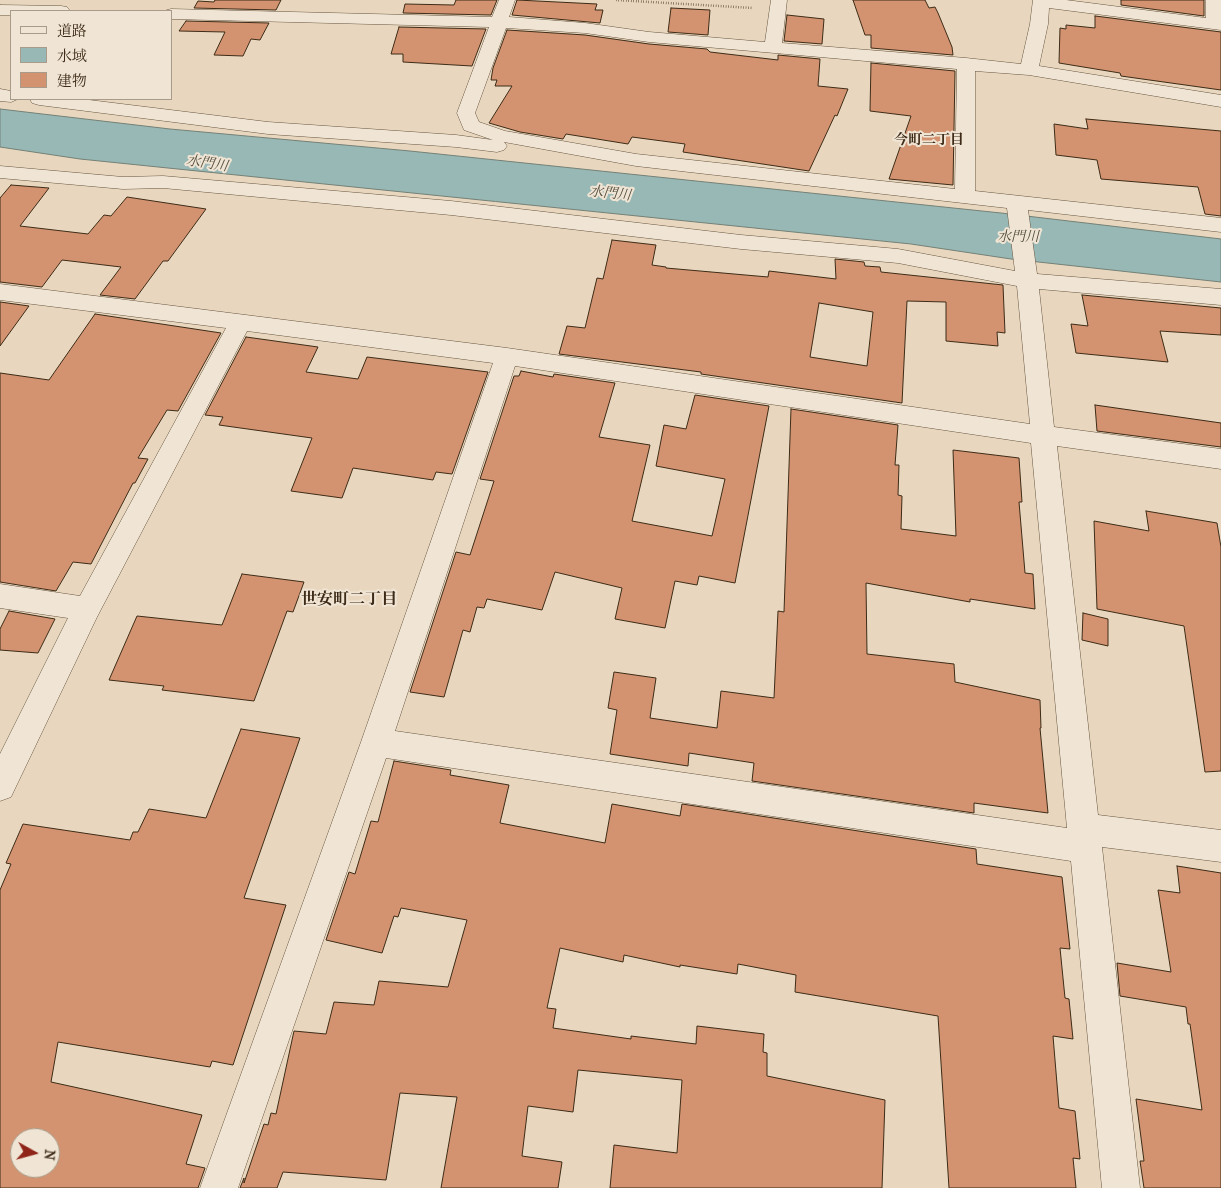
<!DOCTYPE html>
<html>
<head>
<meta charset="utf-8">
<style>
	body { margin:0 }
	#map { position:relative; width:1221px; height:1188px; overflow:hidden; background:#e8d7be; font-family:"IM FELL French Canon","Noto Serif JP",serif }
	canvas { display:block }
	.legend { position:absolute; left:10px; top:10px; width:162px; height:90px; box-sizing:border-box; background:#f0e5d5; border:1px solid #a89b89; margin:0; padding:6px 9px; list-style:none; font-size:15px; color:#3d2b17 }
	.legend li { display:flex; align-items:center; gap:10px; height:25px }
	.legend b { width:25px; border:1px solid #a89b89 }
	.north { position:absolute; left:10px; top:1128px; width:50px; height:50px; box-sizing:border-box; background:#f0e5d5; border:1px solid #a89b89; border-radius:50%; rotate:97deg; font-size:14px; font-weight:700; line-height:20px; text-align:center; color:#3d2b17 }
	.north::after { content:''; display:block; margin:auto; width:18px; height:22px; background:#8f2418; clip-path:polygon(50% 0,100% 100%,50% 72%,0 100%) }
</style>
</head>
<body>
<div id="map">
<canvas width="1221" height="1188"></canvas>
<ul class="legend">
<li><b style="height:6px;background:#f0e5d5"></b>道路</li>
<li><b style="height:14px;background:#98b8b6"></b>水域</li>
<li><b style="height:14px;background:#d39370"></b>建物</li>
</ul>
<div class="north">N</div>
</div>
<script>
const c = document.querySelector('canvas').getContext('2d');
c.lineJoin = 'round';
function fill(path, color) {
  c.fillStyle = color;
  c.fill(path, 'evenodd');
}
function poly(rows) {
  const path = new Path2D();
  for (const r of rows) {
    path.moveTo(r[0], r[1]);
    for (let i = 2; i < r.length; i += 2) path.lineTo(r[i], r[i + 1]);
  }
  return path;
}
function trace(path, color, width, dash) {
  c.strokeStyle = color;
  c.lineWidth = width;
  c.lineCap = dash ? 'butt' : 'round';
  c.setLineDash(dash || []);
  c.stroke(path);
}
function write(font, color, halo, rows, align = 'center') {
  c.font = font + ' "IM FELL French Canon","Noto Serif JP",serif';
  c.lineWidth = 4;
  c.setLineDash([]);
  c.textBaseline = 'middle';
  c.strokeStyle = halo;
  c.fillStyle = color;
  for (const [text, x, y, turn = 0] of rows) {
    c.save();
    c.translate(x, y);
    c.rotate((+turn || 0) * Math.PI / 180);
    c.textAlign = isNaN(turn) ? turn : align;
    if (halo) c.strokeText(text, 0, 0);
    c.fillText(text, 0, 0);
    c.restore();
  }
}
const water = poly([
	[0,109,170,129,410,151,1001,213,1221,239,1221,282,1011,259,911,244,80,159,0,147,0,109]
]);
fill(water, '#98b8b6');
trace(water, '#748076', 1);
const building = poly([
	[215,0,281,0,276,10,194,8,198,1,214,2,215,0],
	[456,0,497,0,491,15,403,13,405,4,454,5,456,0],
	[517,0,597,4,595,10,603,10,600,23,512,15,517,0],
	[853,0,925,0,929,8,935,7,938,13,952,47,953,55,871,48,871,35,865,35,853,0],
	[1121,0,1204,0,1204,16,1121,5,1121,0],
	[671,8,710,10,708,35,668,32,671,8],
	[787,15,824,19,822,44,784,41,787,15],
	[1095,16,1221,32,1221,90,1121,76,1120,73,1059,63,1060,28,1066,29,1066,25,1095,28,1095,16],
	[186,21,269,23,260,40,251,39,243,56,214,55,225,32,179,31,186,21],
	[399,27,486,29,472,66,403,62,403,54,391,54,399,27],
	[507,30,585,35,649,44,707,49,710,52,778,60,778,55,820,59,818,86,848,89,837,116,835,115,809,171,683,152,685,144,632,137,628,144,566,134,563,139,520,132,489,123,512,86,495,86,497,80,491,80,493,68,507,30],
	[871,63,955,71,953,185,889,179,911,116,870,111,871,63],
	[1086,119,1221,131,1221,216,1205,214,1198,187,1101,179,1097,160,1056,155,1054,124,1088,129,1086,119],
	[11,185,49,188,20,226,88,234,104,215,111,216,127,197,206,209,168,261,163,261,135,299,100,295,121,267,62,260,42,287,0,282,0,198,11,185],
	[612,240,656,245,652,265,666,267,666,268,768,277,769,271,836,279,835,259,864,262,865,266,880,267,881,272,1003,285,1005,333,997,332,998,346,946,341,946,302,907,301,902,403,701,374,701,372,559,354,567,326,585,328,597,278,603,279,612,240],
	[819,303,873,312,867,366,810,357,819,303],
	[1082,295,1221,308,1221,335,1160,331,1168,362,1076,353,1071,324,1088,326,1082,295],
	[0,302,29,306,0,346,0,302],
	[95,314,221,333,178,411,167,410,138,458,148,459,135,483,133,483,91,564,73,562,56,591,0,582,0,373,49,380,95,314],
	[246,337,318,347,306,372,358,379,367,357,488,372,452,474,436,472,433,480,353,468,342,498,291,491,312,438,219,425,223,417,205,415,246,337],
	[521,371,553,377,554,374,615,383,599,437,650,445,632,521,712,536,725,479,656,466,664,425,686,429,695,395,769,406,735,583,699,576,697,585,675,581,665,628,615,619,622,588,555,572,542,610,487,599,484,608,477,607,470,632,463,630,444,697,410,692,456,552,470,555,494,481,480,479,514,376,519,376,521,371],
	[1095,405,1221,423,1221,447,1097,431,1095,405],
	[791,409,898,425,895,465,899,465,898,495,902,496,901,529,956,536,953,450,1019,458,1022,502,1019,502,1025,573,1033,574,1035,609,970,599,970,602,866,583,867,654,954,664,955,682,1040,700,1041,728,1040,728,1048,813,974,803,974,813,752,781,754,763,689,753,688,766,610,754,617,710,608,708,614,672,656,678,650,718,717,728,721,691,774,698,778,611,784,612,791,409],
	[1146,511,1217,523,1221,547,1221,771,1205,772,1184,626,1097,609,1094,521,1149,531,1146,511],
	[242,574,304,582,293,612,287,611,254,701,162,690,164,686,109,680,137,616,222,625,242,574],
	[9,611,55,619,38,653,0,650,0,629,9,611],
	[1083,613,1108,619,1108,646,1082,640,1083,613],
	[241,729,300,738,244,898,286,905,233,1065,212,1061,210,1067,58,1042,51,1082,202,1115,186,1164,205,1168,198,1188,0,1188,0,890,11,864,6,863,23,824,130,840,133,832,138,832,149,809,206,818,241,729],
	[20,1138,50,1138,50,1168,20,1168,20,1138],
	[394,761,451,770,450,775,509,785,500,823,605,843,612,804,680,816,682,804,976,849,977,864,1062,877,1070,949,1060,948,1065,998,1069,999,1073,1039,1053,1036,1059,1108,1075,1111,1080,1159,1073,1158,1076,1188,949,1188,938,1016,795,992,796,975,738,964,737,974,680,965,680,967,624,955,623,962,560,948,547,1008,556,1009,553,1028,631,1039,631,1036,696,1044,697,1026,764,1034,763,1052,767,1053,767,1076,885,1100,882,1188,610,1188,614,1145,677,1153,682,1080,578,1070,573,1112,528,1106,522,1156,562,1162,558,1188,441,1188,457,1097,400,1093,386,1180,283,1172,277,1188,240,1188,244,1178,244,1183,264,1124,268,1125,271,1113,276,1114,294,1031,326,1034,334,1002,374,1005,379,981,448,987,467,920,401,908,398,917,394,916,382,953,326,940,349,872,355,874,371,821,378,822,394,761],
	[1177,866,1221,873,1221,1188,1144,1188,1140,1161,1144,1161,1136,1099,1202,1110,1190,1024,1188,1024,1186,1007,1120,996,1117,963,1171,972,1158,890,1180,893,1177,866]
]);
fill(building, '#d39370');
trace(building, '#3d2b17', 1);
const minor = poly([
	[499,0,515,0,509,17,585,23,649,32,765,42,771,0,787,0,782,43,966,58,1021,64,1030,24,1033,0,1066,0,1206,18,1206,0,1221,0,1221,30,1049,8,1048,24,1039,66,1221,95,1221,107,1029,75,975,71,975,191,1221,218,1221,232,1028,210,1037,274,1221,289,1221,305,1039,289,1054,427,1221,449,1221,469,1057,446,1098,815,1221,830,1221,862,1102,847,1140,1188,1102,1188,1071,861,386,758,238,1188,200,1188,361,742,493,363,247,331,97,617,11,797,0,801,0,754,68,618,0,608,0,584,80,596,226,328,0,300,0,284,507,348,1030,424,1017,286,898,263,741,249,451,215,163,188,123,189,0,178,0,166,123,177,163,176,451,201,741,235,898,249,1015,271,1007,208,636,166,504,142,507,146,504,150,497,152,456,147,268,134,39,105,32,103,30,99,81,99,268,122,456,135,493,140,464,130,457,113,489,27,171,19,171,11,164,11,171,9,492,17,499,0],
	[506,28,585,33,649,42,957,69,955,189,636,154,505,131,479,122,475,113,506,28],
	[515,366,1031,443,1067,828,395,731,515,366],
	[0,5,61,6,67,7,70,11,11,11,11,15,0,15,0,5],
	[0,89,11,91,11,99,18,99,11,102,0,101,0,89]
]);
trace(minor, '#685641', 1);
trace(poly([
	[616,0,753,8]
]), '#3d2b17', 2.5, [0.5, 2]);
fill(minor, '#f0e5d5');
write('bold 14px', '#3d2b17', '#f0e5d5', [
	["今町二丁目",929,141]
]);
write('italic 14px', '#544e3f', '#f0e5d5', [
	["水門川",207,164,9],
	["水門川",610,194,6],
	["水門川",1018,238]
]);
write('bold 16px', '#3d2b17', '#f0e5d5', [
	["世安町二丁目",349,600]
]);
</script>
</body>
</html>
